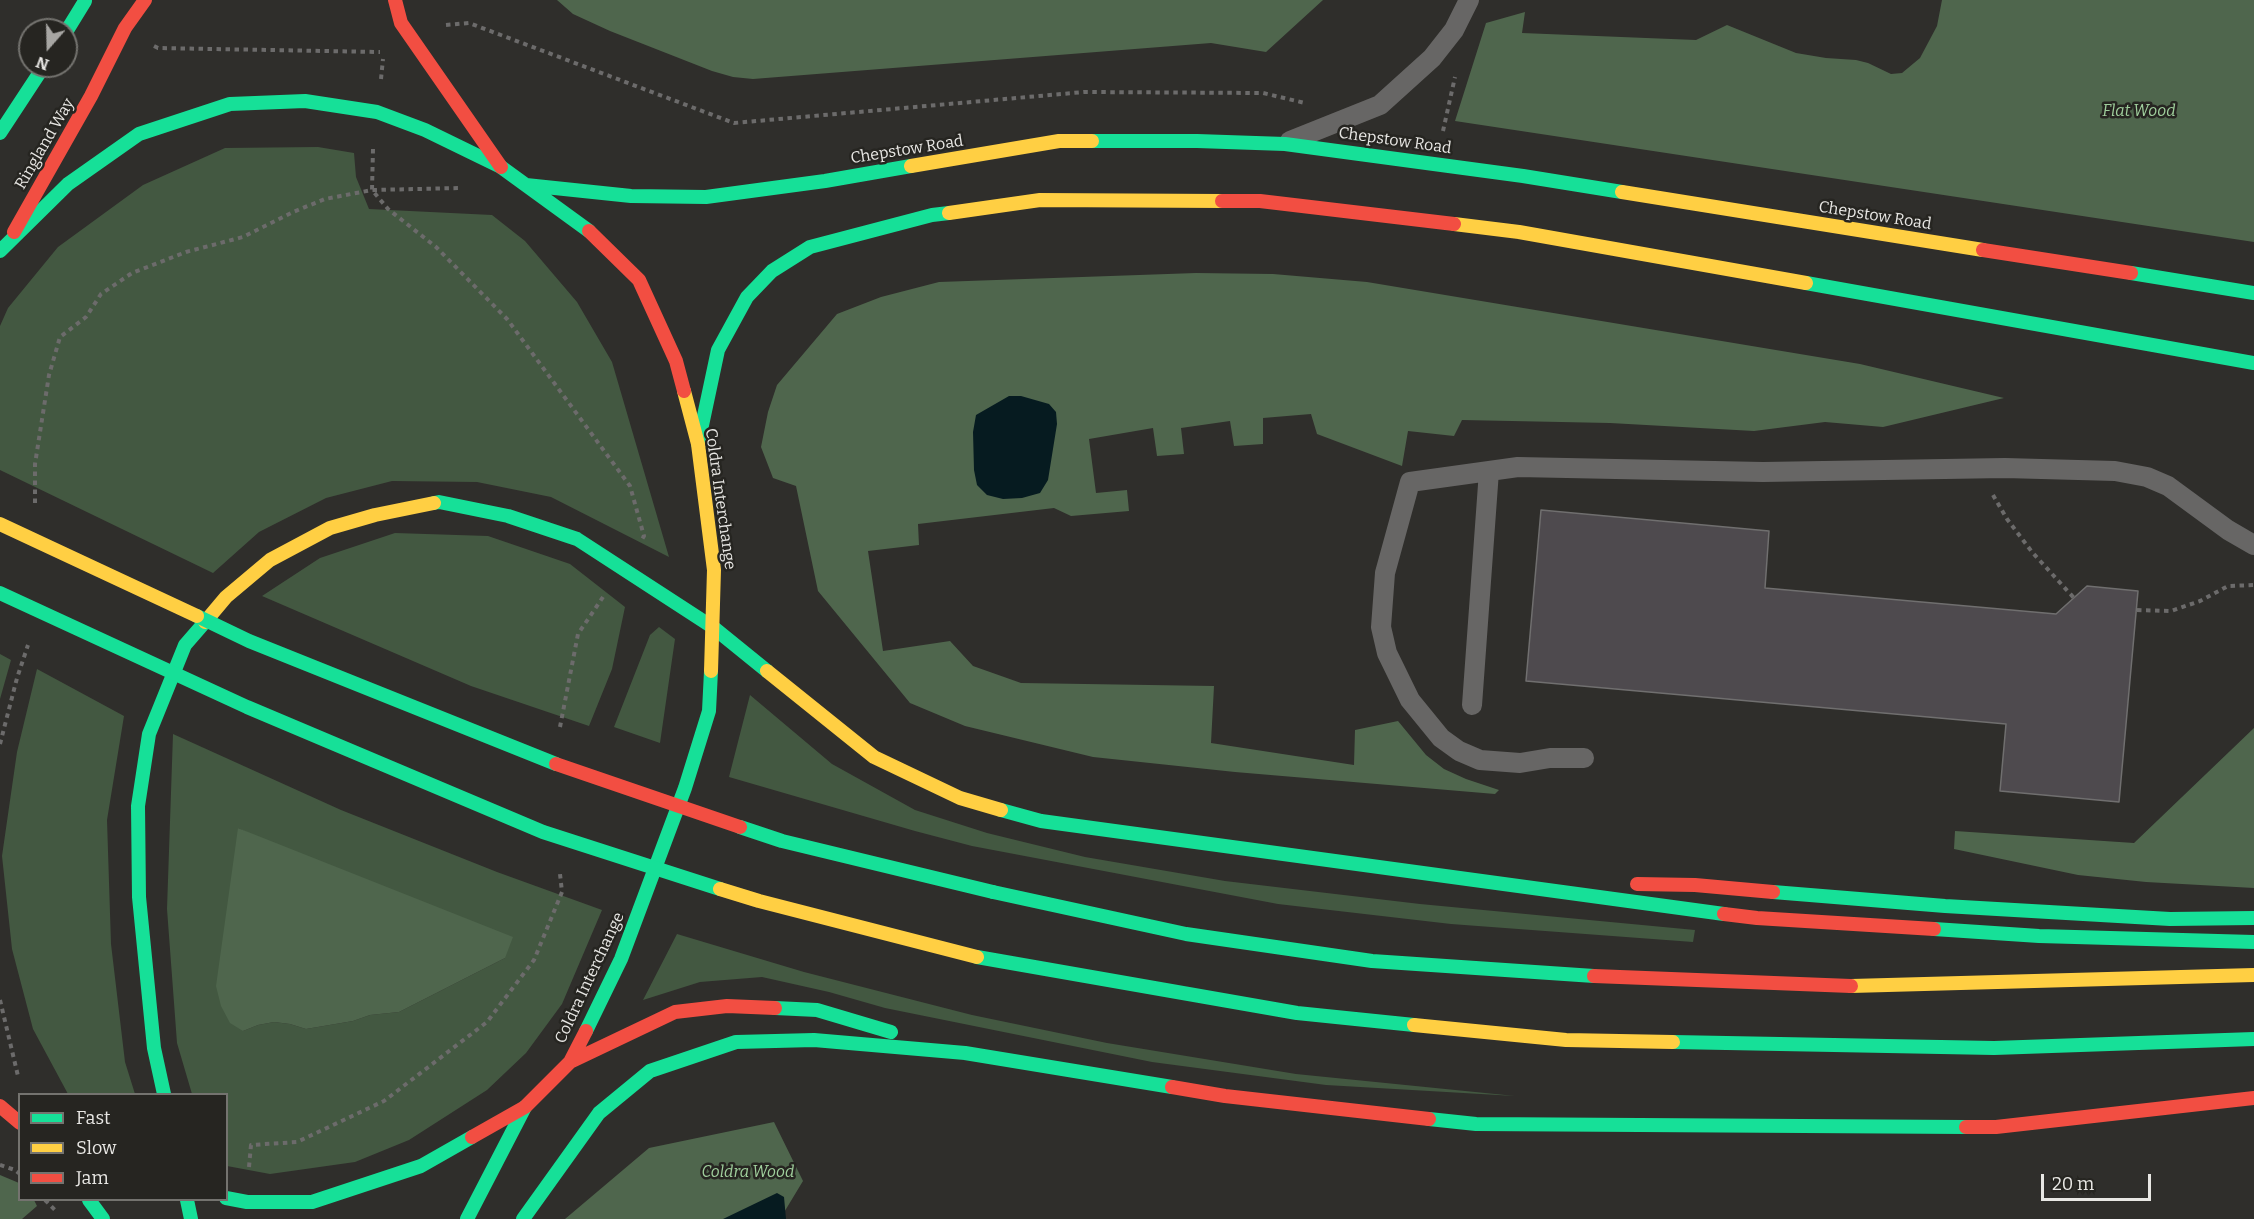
<!DOCTYPE html>
<html>
<head>
<meta charset="utf-8">
<style>
	body { margin:0 }
	#map { position:relative; width:2254px; height:1219px; overflow:hidden; background:#2f2e2b; font-family:Bitter,serif }
	canvas { display:block }
	.legend { position:absolute; left:18px; top:1093px; width:210px; height:108px; box-sizing:border-box; background:#262521; border:2px solid #74736f; margin:0; padding:8px 10px; list-style:none; font-size:18px; color:#e8e7e4 }
	.legend li { display:flex; align-items:center; gap:12px; height:30px }
	.legend b { width:30px; border:2px solid #74736f }
	.north { position:absolute; left:18px; top:18px; width:60px; height:60px; box-sizing:border-box; background:#262521; border:2px solid #74736f; border-radius:50%; rotate:200deg; font-size:16px; font-weight:700; line-height:24px; text-align:center; color:#e8e7e4 }
	.north::after { content:''; display:block; margin:auto; width:21px; height:27px; background:#a7a6a3; clip-path:polygon(50% 0,100% 100%,50% 72%,0 100%) }
	.scale { position:absolute; left:2041px; top:1174px; width:110px; height:27px; box-sizing:border-box; border:3px solid #e8e7e4; border-top:0; padding-left:8px; font-size:18px; line-height:21px; white-space:nowrap; color:#e8e7e4; -webkit-text-stroke:4px #262521; paint-order:stroke }
</style>
</head>
<body>
<div id="map">
<canvas width="2254" height="1219"></canvas>
<ul class="legend">
<li><b style="height:8px;background:#16e098"></b>Fast</li>
<li><b style="height:8px;background:#ffcf43"></b>Slow</li>
<li><b style="height:8px;background:#f24e42"></b>Jam</li>
</ul>
<div class="north">N</div>
<div class="scale">20 m</div>
</div>
<script>
const c = document.querySelector('canvas').getContext('2d');
c.lineJoin = 'round';
function fill(path, color) {
  c.fillStyle = color;
  c.fill(path, 'evenodd');
}
function poly(rows) {
  const path = new Path2D();
  for (const r of rows) {
    path.moveTo(r[0], r[1]);
    for (let i = 2; i < r.length; i += 2) path.lineTo(r[i], r[i + 1]);
  }
  return path;
}
function trace(path, color, width, dash) {
  c.strokeStyle = color;
  c.lineWidth = width;
  c.lineCap = dash ? 'butt' : 'round';
  c.setLineDash(dash || []);
  c.stroke(path);
}
function write(font, color, halo, rows, align = 'center') {
  c.font = font + ' Bitter,serif';
  c.lineWidth = 5;
  c.setLineDash([]);
  c.textBaseline = 'middle';
  c.strokeStyle = halo;
  c.fillStyle = color;
  for (const [text, x, y, turn = 0] of rows) {
    c.save();
    c.translate(x, y);
    c.rotate((+turn || 0) * Math.PI / 180);
    c.textAlign = isNaN(turn) ? turn : align;
    if (halo) c.strokeText(text, 0, 0);
    c.fillText(text, 0, 0);
    c.restore();
  }
}
fill(poly([
	[318,147,354,153,356,177,369,209,492,215,525,241,577,302,612,362,669,557,551,497,477,482,392,481,326,498,259,532,213,573,0,470,0,326,8,308,58,247,143,185,225,148],
	[395,533,488,536,570,564,625,607,612,669,589,726,471,686,262,596,320,558],
	[659,627,675,639,660,743,614,727,650,635],
	[0,654,11,660,0,699],
	[37,669,124,716,107,820,111,944,125,1062,135,1094,68,1094,33,1029,12,949,2,856,17,752],
	[750,695,832,764,915,810,987,833,1085,857,1225,881,1420,904,1695,930,1693,942,1451,924,1278,904,972,846,915,831,729,777],
	[173,734,341,810,497,872,602,910,562,1004,526,1053,487,1090,409,1140,355,1162,270,1174,227,1166,226,1094,192,1094,177,1043,167,909],
	[238,828,505,958,399,1012,370,1015,353,1021,306,1029,290,1024,274,1022,258,1025,243,1031],
	[677,934,804,972,972,1015,1107,1043,1296,1074,1515,1096,1326,1085,1152,1062,885,1008,829,992,762,977,700,982,643,1000]
]), '#435841');
fill(poly([
	[557,0,1323,0,1266,52,1211,43,753,79,733,77,712,71,610,31,573,14],
	[1942,0,2254,0,2254,242,1455,121,1486,23,1525,12,1522,33,1696,40,1727,25,1796,53,1826,58,1856,60,1868,63,1891,74,1902,73,1920,58,1937,26],
	[1196,273,1273,274,1367,282,1860,364,2004,398,1883,427,1825,422,1754,431,1610,423,1462,420,1454,436,1408,431,1402,466,1317,434,1311,414,1263,418,1263,444,1234,446,1230,421,1181,428,1184,454,1157,456,1153,428,1089,439,1096,493,1127,490,1129,511,1071,516,1054,508,918,524,919,545,868,551,883,651,950,641,973,666,1021,683,1214,686,1211,743,1354,765,1355,730,1398,721,1426,755,1444,769,1466,779,1499,790,1495,794,1235,772,1093,757,965,726,910,703,818,591,796,486,773,478,761,447,768,412,777,385,837,314,881,297,939,282],
	[2254,728,2254,888,2146,882,2078,875,1954,849,1955,831,2134,843],
	[238,828,513,937,505,958,399,1012,370,1015,353,1021,306,1029,290,1024,274,1022,258,1025,243,1031,230,1023,221,1006,216,986],
	[774,1122,803,1181,780,1219,565,1219,649,1148],
	[0,1175,19,1183,20,1200,34,1200,37,1206,22,1219,0,1219]
]), '#4f664d');
fill(poly([
	[1009,396,1021,396,1049,404,1056,412,1057,424,1048,480,1040,493,1022,498,1003,499,987,495,977,485,974,470,973,432,976,415],
	[777,1193,784,1197,786,1219,723,1219]
]), '#061b20');
const building = poly([
	[1541,510,1769,531,1765,588,2056,614,2087,586,2138,591,2119,802,2000,791,2006,724,1526,681,1541,510]
]);
fill(building, '#4e4a4e');
trace(building, '#706f6f', 1.5);
trace(poly([
	[446,25,469,23,734,123,1084,92,1263,93,1305,103],
	[154,46,158,48,380,52],
	[381,79,383,59],
	[1443,131,1455,77],
	[373,149,372,190,388,209,436,247,507,319,630,486,644,536,641,541],
	[1993,495,2007,519,2032,552,2074,598],
	[35,503,35,464,49,375,60,337,86,317,101,294,132,273,186,252,243,237,293,212,325,199,372,190,461,188],
	[2137,610,2171,611,2200,601,2228,586,2254,585],
	[560,727,578,634,603,597],
	[0,744,17,678,28,645],
	[0,1000,18,1076],
	[0,1165,15,1170,20,1174],
	[249,1167,251,1145,297,1142,384,1101,487,1022,534,960,562,892,560,874],
	[45,1200,55,1210]
]), '#6c6b6b', 4, [4.5, 4.5]);
trace(poly([
	[1290,141,1380,105,1432,58,1454,30,1469,0],
	[1472,705,1489,471],
	[1584,758,1550,758,1520,763,1480,760,1459,751,1441,738,1410,700,1387,653,1381,627,1385,573,1410,482,1518,467,1763,472,2005,468,2115,471,2147,477,2168,486,2228,530,2254,545]
]), '#676665', 20);
trace(poly([
	[66,32,85,1],
	[0,133,44,66],
	[1092,141,1197,141,1285,144,1523,176,1622,192],
	[526,185,631,196,706,197,825,181,911,166],
	[0,251,68,184,139,134,230,104,305,101,377,112,425,130,501,167,589,231],
	[2131,273,2254,293],
	[1806,283,2254,363],
	[698,444,718,350,747,297,772,271,810,247,932,215,949,213],
	[434,503,439,502,508,516,577,539,714,628,767,671],
	[1001,810,1041,821,1724,914],
	[993,892,1186,934,1372,961,1594,976],
	[1773,892,1945,906,2170,919,2254,918],
	[1934,929,2039,936,2254,942],
	[977,957,1297,1013,1414,1025],
	[775,1008,817,1010,891,1032],
	[586,1031,621,959,685,788,709,711,711,671],
	[1673,1042,1994,1048,2254,1039],
	[164,1094,154,1048,139,897,138,806,149,734,185,645,205,622],
	[1429,1119,1476,1124,1966,1127],
	[226,1198,247,1202,312,1202,421,1166,472,1137],
	[89,1200,103,1219],
	[187,1200,191,1219],
	[467,1219,525,1107],
	[523,1219,599,1113,650,1071,736,1042,814,1040,965,1053,1172,1087]
]), '#16e098', 14);
trace(poly([
	[911,166,1059,141,1092,141],
	[1622,192,1983,250],
	[949,213,1040,200,1222,201],
	[1454,224,1519,232,1806,283],
	[684,391,698,444,714,570,711,671],
	[205,622,226,597,270,560,330,528,375,515,434,503],
	[767,671,874,757,960,798,1001,810],
	[1851,986,2254,975],
	[1414,1025,1566,1040,1673,1042]
]), '#ffcf43', 14);
trace(poly([
	[395,0,401,23,501,167],
	[1222,201,1260,201,1454,224],
	[589,231,639,280,676,361,684,391],
	[14,232,91,96,125,28,145,0],
	[1983,250,2131,273],
	[1637,884,1695,885,1773,892],
	[1724,914,1757,918,1934,929],
	[1594,976,1851,986],
	[570,1062,675,1012,727,1006,775,1008],
	[1172,1087,1225,1096,1429,1119],
	[0,1106,20,1123],
	[1966,1127,1996,1127,2254,1098],
	[472,1137,525,1107,570,1062,586,1031]
]), '#f24e42', 14);
trace(poly([
	[0,593,247,707,543,832,720,889],
	[197,616,249,641,556,764],
	[740,827,782,841,993,892]
]), '#16e098', 14);
trace(poly([
	[0,524,197,616],
	[720,889,759,901,977,957]
]), '#ffcf43', 14);
trace(poly([
	[556,764,740,827]
]), '#f24e42', 14);
write('italic 16px', '#9fce9c', '#262521', [
	["Flat Wood",2139,112],
	["Coldra Wood",748,1173]
]);
write('16px', '#e8e7e4', '#262521', [
	["Chepstow Road",1395,141,8],
	["Ringland Way",45,144,-60],
	["Chepstow Road",907,150,-9],
	["Chepstow Road",1875,216,9],
	["Coldra Interchange",720,499,82],
	["Coldra Interchange",590,978,-65]
]);
</script>
</body>
</html>
